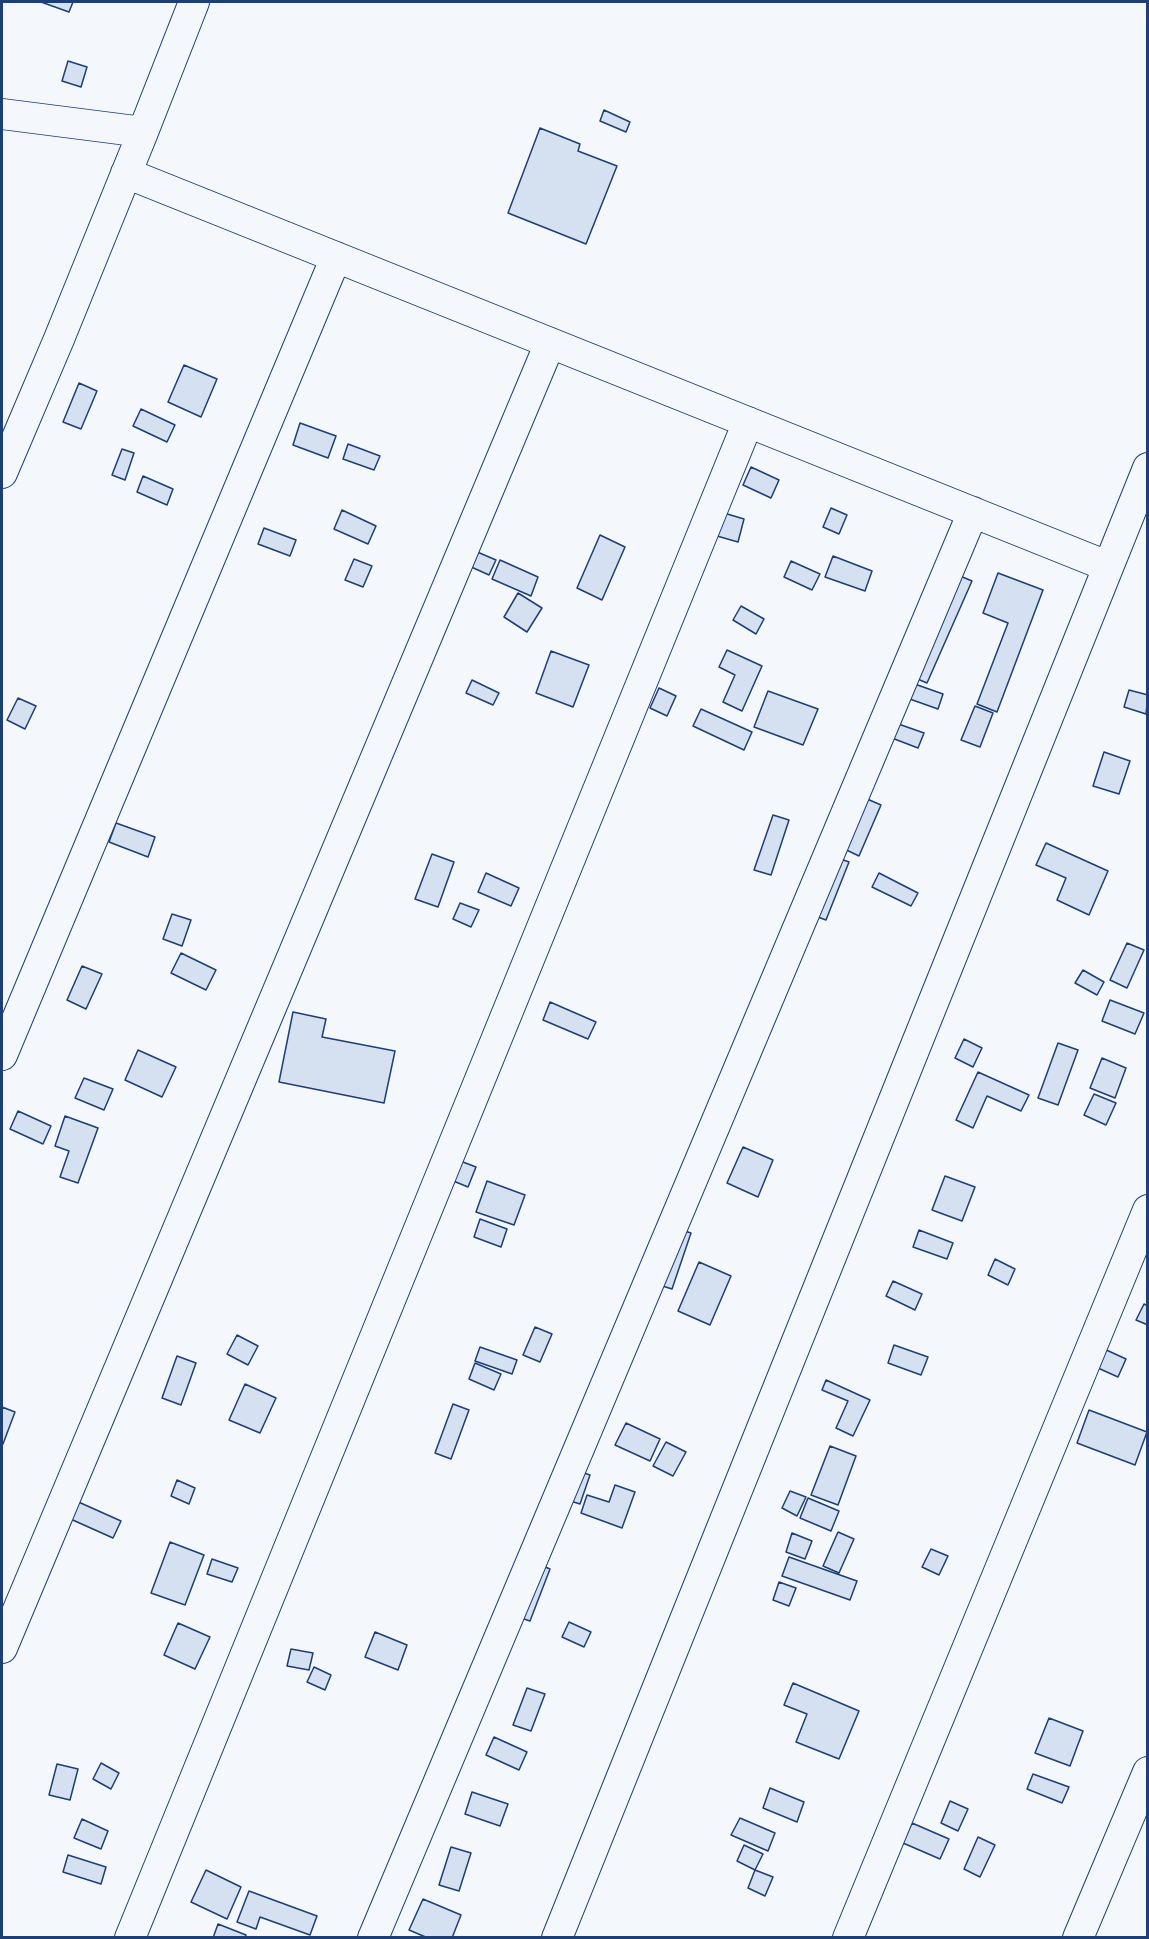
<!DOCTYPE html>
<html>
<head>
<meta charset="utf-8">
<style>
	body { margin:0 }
	#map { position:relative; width:1149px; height:1939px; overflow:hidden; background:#f4f7fb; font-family:Signika,sans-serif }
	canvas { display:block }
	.frame { position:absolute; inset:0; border:3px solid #1d3f73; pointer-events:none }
</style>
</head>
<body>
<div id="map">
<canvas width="1149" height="1939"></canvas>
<div class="frame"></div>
</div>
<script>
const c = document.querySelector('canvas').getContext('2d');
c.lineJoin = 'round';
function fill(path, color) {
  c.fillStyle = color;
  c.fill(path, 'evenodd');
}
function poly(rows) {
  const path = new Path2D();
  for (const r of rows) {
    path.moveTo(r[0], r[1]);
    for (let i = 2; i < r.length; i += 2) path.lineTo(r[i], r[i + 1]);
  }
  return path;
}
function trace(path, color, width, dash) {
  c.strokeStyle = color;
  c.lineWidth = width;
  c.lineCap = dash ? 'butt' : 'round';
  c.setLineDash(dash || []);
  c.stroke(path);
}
const building = poly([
	[41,2,73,2,69,12,41,2],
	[68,61,87,67,81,87,62,81,68,61],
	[604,110,630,122,626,132,600,121,604,110],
	[540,128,580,144,578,151,617,166,586,244,508,213,540,128],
	[184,365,217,379,201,417,168,402,184,365],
	[79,383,97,391,81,429,63,422,79,383],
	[141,409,175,425,167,442,133,426,141,409],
	[300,423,336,436,328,458,293,445,300,423],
	[348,444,380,456,374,470,343,459,348,444],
	[122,449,134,453,125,480,112,475,122,449],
	[751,467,779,480,771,498,743,485,751,467],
	[143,476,173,489,167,505,137,492,143,476],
	[831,508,847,515,839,534,823,527,831,508],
	[342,510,376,526,368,544,334,529,342,510],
	[724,513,744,519,738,542,717,536,724,513],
	[264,528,296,540,290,556,258,544,264,528],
	[600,535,625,547,602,600,577,588,600,535],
	[475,551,496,560,489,575,469,566,475,551],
	[833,556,872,571,865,591,825,577,833,556],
	[354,559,372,566,363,587,345,580,354,559],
	[500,560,538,577,531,596,492,579,500,560],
	[791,561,820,574,812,590,784,577,791,561],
	[953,573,972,581,927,683,908,675,953,573],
	[998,573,1043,590,997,712,977,704,1008,623,983,613,998,573],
	[518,593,542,608,527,632,504,617,518,593],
	[741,606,764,619,756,634,733,620,741,606],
	[727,650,762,666,742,711,723,702,735,675,719,667,727,650],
	[551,651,589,665,573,707,536,693,551,651],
	[472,680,499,693,493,705,466,693,472,680],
	[909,682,943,694,938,709,904,697,909,682],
	[659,688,676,696,667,716,650,708,659,688],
	[1129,690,1148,695,1146,714,1124,707,1129,690],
	[768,691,818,709,803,745,754,727,768,691],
	[18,698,36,706,25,729,7,720,18,698],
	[975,706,993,713,980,747,961,740,975,706],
	[701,709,752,732,744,750,693,726,701,709],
	[890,721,924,733,918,748,884,735,890,721],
	[1104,752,1130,761,1119,794,1093,786,1104,752],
	[858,795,881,805,859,856,836,845,858,795],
	[773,815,789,820,771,875,754,870,773,815],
	[116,823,155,837,148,857,109,842,116,823],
	[1046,843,1108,871,1089,915,1057,900,1066,878,1036,865,1046,843],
	[432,854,454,862,438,907,415,899,432,854],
	[830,855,849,862,826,920,807,913,830,855],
	[486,873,519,888,511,906,478,892,486,873],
	[879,873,918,893,911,906,872,887,879,873],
	[460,903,479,910,471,927,453,919,460,903],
	[172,914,191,920,182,946,163,939,172,914],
	[1127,943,1144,950,1127,988,1110,980,1127,943],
	[181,953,216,970,206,990,171,973,181,953],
	[82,966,102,974,86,1009,67,1000,82,966],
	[1083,970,1104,982,1097,995,1075,983,1083,970],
	[1110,1000,1144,1013,1135,1034,1102,1021,1110,1000],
	[550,1002,596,1022,588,1039,543,1020,550,1002],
	[293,1012,326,1019,322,1037,395,1051,384,1103,279,1082,293,1012],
	[964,1039,982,1048,973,1067,955,1058,964,1039],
	[1058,1043,1078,1050,1058,1105,1038,1098,1058,1043],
	[138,1050,176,1067,162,1097,125,1080,138,1050],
	[1102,1058,1126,1068,1115,1098,1090,1088,1102,1058],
	[978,1072,1029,1095,1021,1111,987,1096,973,1128,956,1120,978,1072],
	[84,1078,113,1089,104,1110,75,1098,84,1078],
	[1094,1094,1116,1103,1106,1125,1084,1115,1094,1094],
	[18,1111,51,1126,43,1144,10,1129,18,1111],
	[65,1116,98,1128,78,1183,60,1177,69,1151,55,1146,65,1116],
	[743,1147,773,1160,758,1197,727,1183,743,1147],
	[442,1154,476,1167,468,1187,434,1173,442,1154],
	[945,1176,975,1187,962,1221,932,1210,945,1176],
	[487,1181,525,1195,514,1225,476,1212,487,1181],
	[480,1219,507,1229,501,1247,474,1237,480,1219],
	[675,1228,691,1233,672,1289,656,1284,675,1228],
	[919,1230,953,1243,947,1259,913,1247,919,1230],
	[995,1259,1015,1269,1008,1285,988,1275,995,1259],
	[699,1262,731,1276,710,1325,678,1311,699,1262],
	[893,1281,922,1294,915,1310,886,1296,893,1281],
	[1144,1304,1148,1306,1148,1325,1136,1320,1144,1304],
	[535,1327,552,1334,540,1362,523,1355,535,1327],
	[237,1335,258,1346,248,1365,227,1354,237,1335],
	[1089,1342,1126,1359,1118,1377,1080,1360,1089,1342],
	[894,1345,928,1357,921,1375,888,1363,894,1345],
	[480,1347,517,1360,512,1374,475,1361,480,1347],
	[177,1356,196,1363,181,1405,162,1398,177,1356],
	[475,1363,501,1374,494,1390,469,1379,475,1363],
	[826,1380,870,1400,853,1436,836,1428,848,1401,822,1390,826,1380],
	[245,1384,276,1398,260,1433,229,1420,245,1384],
	[453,1404,469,1410,451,1459,435,1453,453,1404],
	[2,1407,15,1412,3,1444,2,1444,2,1407],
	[1089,1410,1147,1432,1135,1465,1077,1443,1089,1410],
	[626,1423,660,1439,650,1461,615,1445,626,1423],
	[666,1442,686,1452,673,1476,653,1466,666,1442],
	[830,1446,856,1456,838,1505,811,1495,830,1446],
	[575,1470,590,1475,580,1504,564,1499,575,1470],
	[177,1480,195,1488,189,1504,171,1496,177,1480],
	[615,1485,635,1492,622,1528,581,1513,587,1495,609,1502,615,1485],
	[790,1491,806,1497,797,1516,782,1508,790,1491],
	[808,1498,839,1511,831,1531,800,1518,808,1498],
	[74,1500,121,1521,113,1538,66,1517,74,1500],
	[838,1532,854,1539,839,1573,823,1566,838,1532],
	[792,1533,812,1541,805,1559,786,1552,792,1533],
	[170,1542,204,1555,185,1605,151,1593,170,1542],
	[931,1549,948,1556,939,1575,922,1567,931,1549],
	[789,1557,857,1581,850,1600,782,1576,789,1557],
	[212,1559,238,1568,232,1582,207,1574,212,1559],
	[536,1563,550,1569,530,1621,515,1616,536,1563],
	[779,1582,796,1588,789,1606,773,1600,779,1582],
	[569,1622,591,1632,584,1647,562,1637,569,1622],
	[178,1623,210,1637,195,1669,164,1655,178,1623],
	[375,1632,407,1645,398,1670,365,1657,375,1632],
	[291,1649,313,1653,309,1670,287,1666,291,1649],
	[314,1667,331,1675,325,1690,307,1682,314,1667],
	[793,1683,859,1711,839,1759,796,1742,807,1714,784,1705,793,1683],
	[527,1688,545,1694,531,1731,513,1725,527,1688],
	[1049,1718,1083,1731,1070,1766,1035,1753,1049,1718],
	[494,1737,527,1752,519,1770,486,1755,494,1737],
	[101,1763,119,1773,111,1789,93,1779,101,1763],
	[57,1764,78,1769,70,1800,49,1795,57,1764],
	[1033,1774,1069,1787,1062,1803,1027,1789,1033,1774],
	[770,1788,804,1802,797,1822,763,1808,770,1788],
	[472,1792,508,1804,500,1826,465,1814,472,1792],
	[950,1801,968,1809,958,1831,941,1823,950,1801],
	[740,1818,775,1833,768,1851,731,1835,740,1818],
	[82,1819,108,1831,101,1849,74,1838,82,1819],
	[912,1823,949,1839,940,1859,903,1843,912,1823],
	[978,1837,995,1845,980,1877,964,1869,978,1837],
	[744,1845,763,1854,755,1870,737,1861,744,1845],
	[451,1847,471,1853,459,1891,439,1885,451,1847],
	[68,1855,106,1867,101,1884,63,1872,68,1855],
	[206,1870,241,1887,227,1919,191,1902,206,1870],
	[755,1870,773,1877,765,1896,748,1888,755,1870],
	[249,1891,317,1916,310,1935,260,1917,256,1929,237,1922,249,1891],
	[423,1899,461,1915,452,1938,428,1938,409,1930,423,1899],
	[218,1924,246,1935,245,1938,213,1938,218,1924]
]);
fill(building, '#d5e0f0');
trace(building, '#1d3f73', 1.5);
const street = poly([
	[2,114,143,132,59,339,2,473],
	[143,132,194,2],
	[126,173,1107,566],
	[2,1055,336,257],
	[2,1648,550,343],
	[130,1938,748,422],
	[373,1938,973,512],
	[557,1938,1148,468],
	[848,1938,1148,1210],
	[1078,1938,1148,1772]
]);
trace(street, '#1d3f73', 32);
trace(street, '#f4f7fb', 30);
</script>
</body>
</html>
